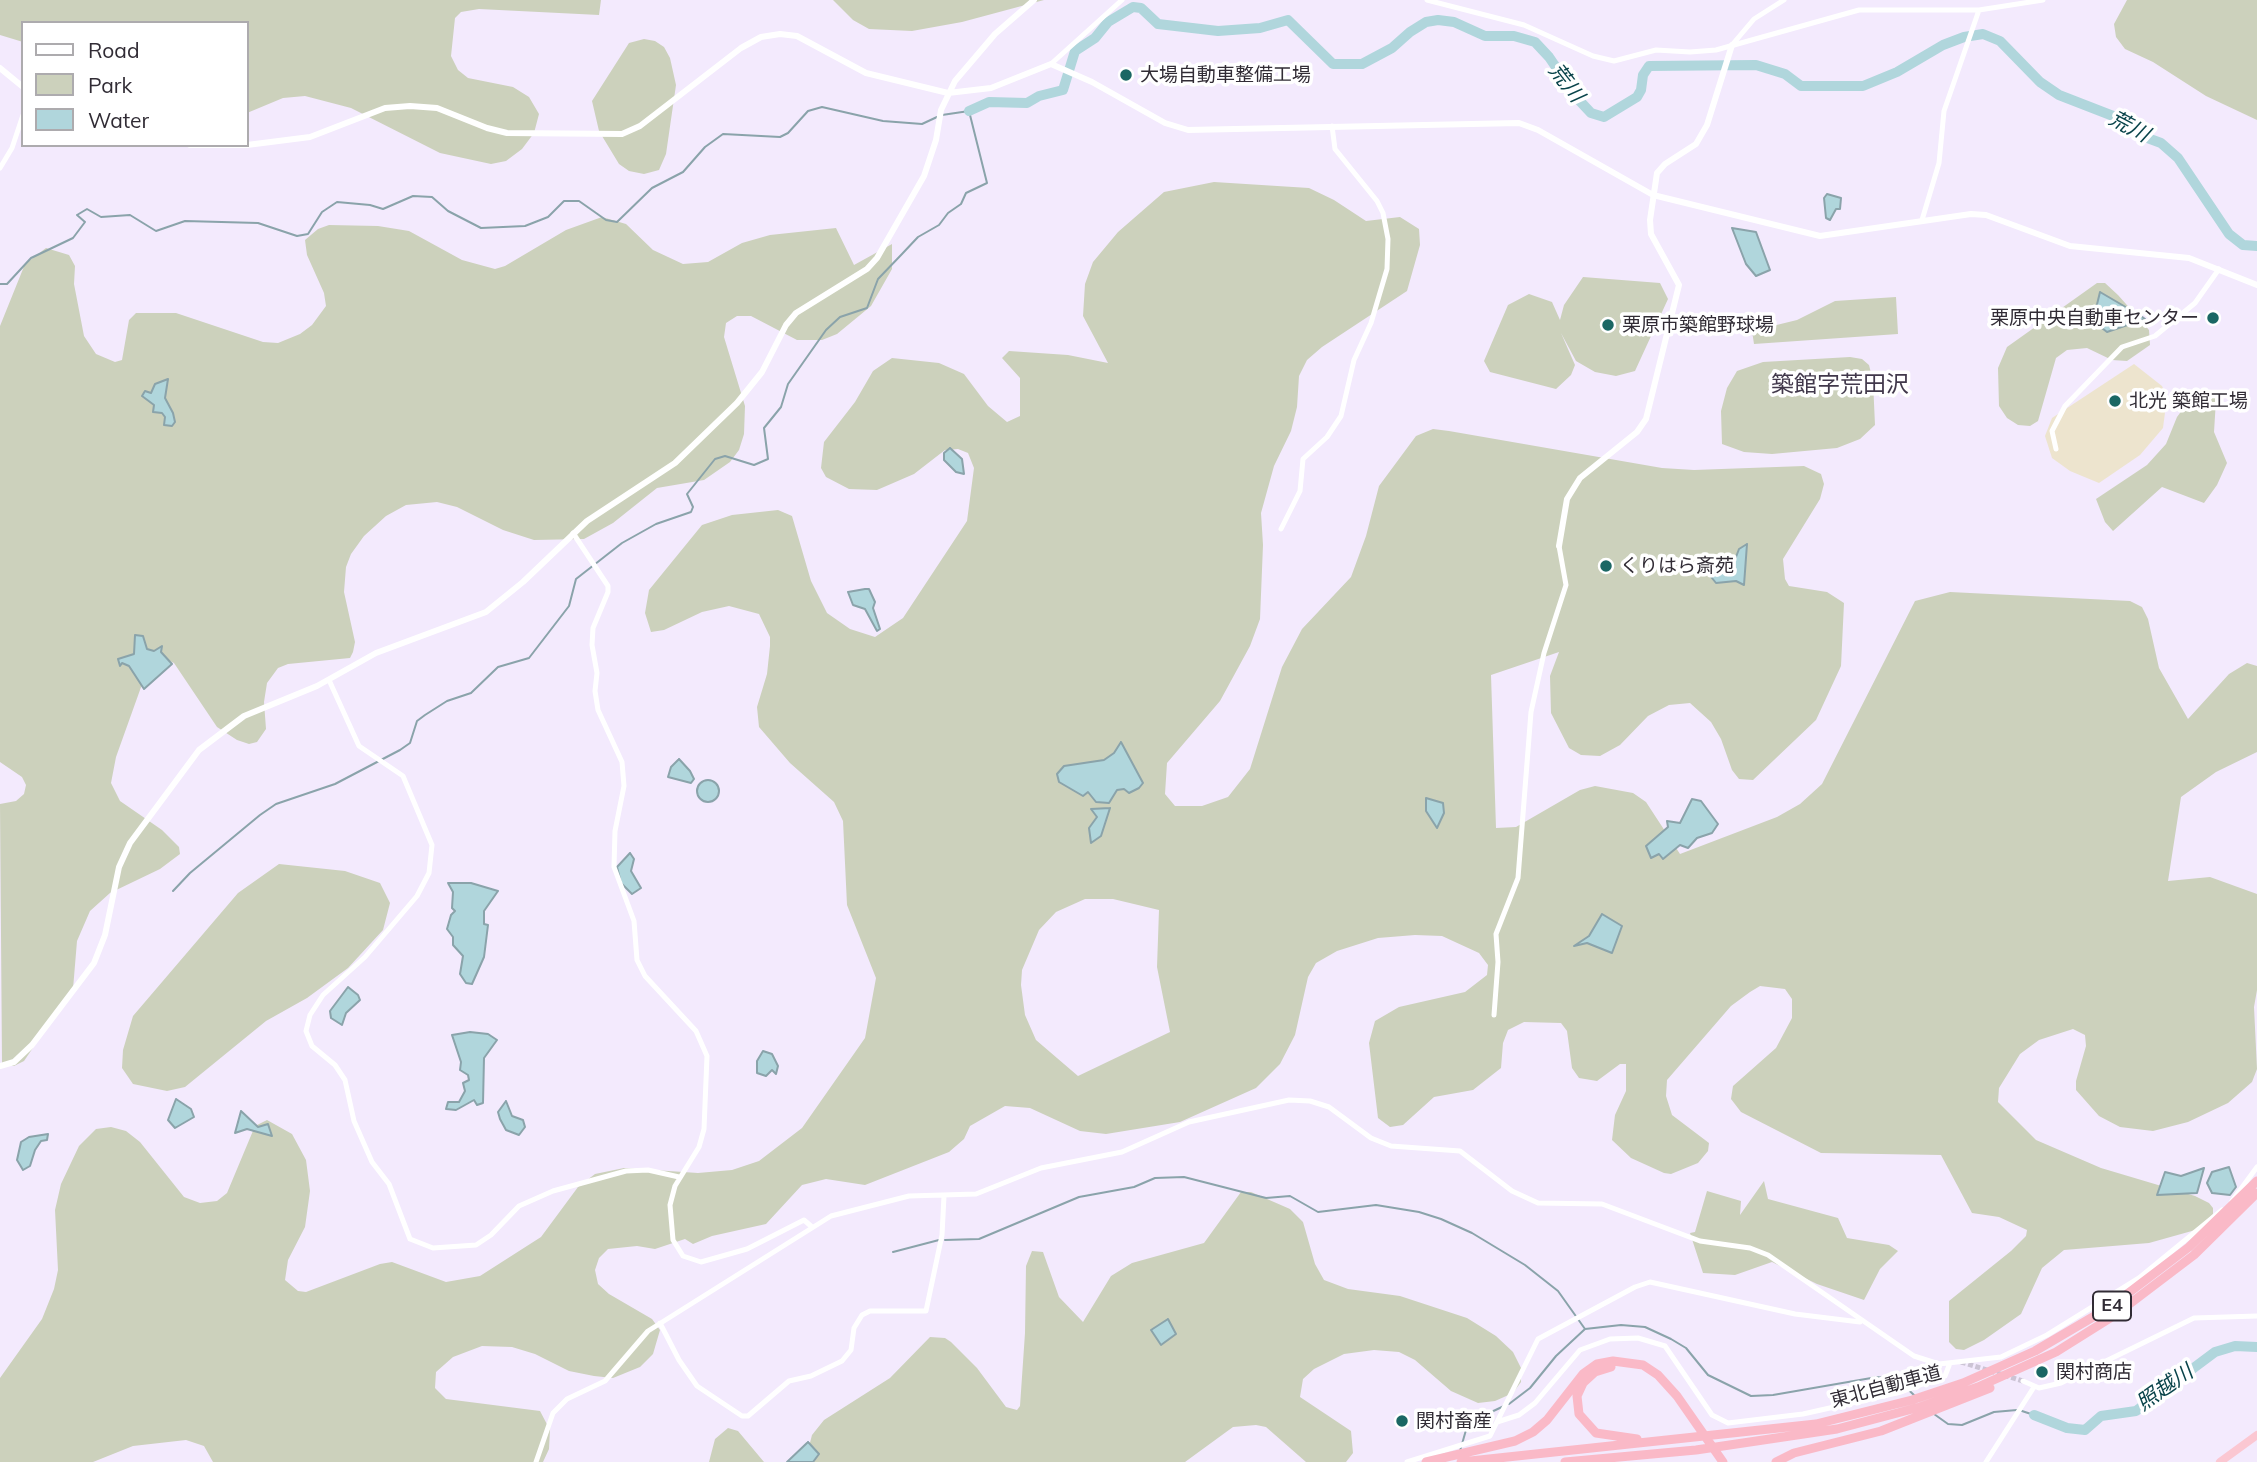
<!DOCTYPE html>
<html>
<head>
<meta charset="utf-8">
<style>
	body { margin:0 }
	#map { position:relative; width:2257px; height:1462px; overflow:hidden; background:#f3eafd; font-family:Mulish,sans-serif }
	canvas { display:block }
	.legend { position:absolute; left:21px; top:21px; width:228px; height:126px; box-sizing:border-box; background:#fff; border:2px solid #adabae; margin:0; padding:9px 12px; list-style:none; font-size:21px; color:#312c35 }
	.legend li { display:flex; align-items:center; gap:14px; height:35px }
	.legend b { width:35px; border:2px solid #adabae }
</style>
</head>
<body>
<div id="map">
<canvas width="2257" height="1462"></canvas>
<ul class="legend">
<li><b style="height:9px;background:#fff"></b>Road</li>
<li><b style="height:19px;background:#ccd1bc"></b>Park</li>
<li><b style="height:19px;background:#b0d6dc"></b>Water</li>
</ul>
</div>
<script>
const c = document.querySelector('canvas').getContext('2d');
c.lineJoin = 'round';
function fill(path, color) {
  c.fillStyle = color;
  c.fill(path, 'evenodd');
}
function poly(rows) {
  const path = new Path2D();
  for (const r of rows) {
    if (r.length === 3) {
      path.moveTo(r[0] + r[2], r[1]);
      path.arc(r[0], r[1], r[2], 0, 2 * Math.PI);
      continue;
    }
    path.moveTo(r[0], r[1]);
    for (let i = 2; i < r.length; i += 2) path.lineTo(r[i], r[i + 1]);
  }
  return path;
}
function trace(path, color, width, dash) {
  c.strokeStyle = color;
  c.lineWidth = width;
  c.lineCap = dash ? 'butt' : 'round';
  c.setLineDash(dash || []);
  c.stroke(path);
}
function write(font, color, halo, rows, align = 'center') {
  c.font = font + ' Mulish,"Noto Sans JP",sans-serif';
  c.lineWidth = 7;
  c.setLineDash([]);
  c.textBaseline = 'middle';
  c.strokeStyle = halo;
  c.fillStyle = color;
  for (const [text, x, y, turn = 0] of rows) {
    c.save();
    c.translate(x, y);
    c.rotate((+turn || 0) * Math.PI / 180);
    c.textAlign = isNaN(turn) ? turn : align;
    if (halo) c.strokeText(text, 0, 0);
    c.fillText(text, 0, 0);
    c.restore();
  }
}
fill(poly([
	[2134,364,2162,386,2167,397,2163,428,2140,455,2099,483,2070,471,2052,458,2045,436,2052,418]
]), '#ede4ce');
fill(poly([
	[0,0,601,0,599,15,479,9,461,12,455,18,451,56,458,70,468,78,513,87,529,97,539,114,534,133,522,149,506,161,491,164,440,153,351,108,305,96,283,98,247,113,247,23,23,23,23,42,0,35],
	[833,0,1044,0,962,22,912,31,869,29,853,20],
	[2127,0,2257,0,2257,120,2206,96,2153,62,2125,49,2116,37,2114,24],
	[644,39,655,41,664,47,670,58,676,85,666,154,659,170,644,174,629,171,619,164,599,131,592,101,629,43],
	[1214,182,1309,188,1334,200,1366,221,1400,217,1419,229,1420,245,1407,291,1322,347,1307,360,1299,376,1297,407,1291,431,1274,466,1261,513,1263,545,1260,619,1250,646,1220,701,1167,763,1165,794,1175,806,1202,806,1228,797,1250,769,1282,667,1302,629,1351,577,1366,536,1379,486,1416,436,1433,429,1449,431,1662,468,1694,470,1804,466,1821,474,1824,484,1820,499,1783,559,1785,579,1789,586,1827,592,1844,603,1841,666,1816,720,1753,780,1739,779,1732,770,1721,739,1711,722,1690,703,1669,705,1648,716,1620,745,1600,756,1581,755,1569,748,1551,713,1550,676,1559,652,1491,675,1496,828,1516,827,1580,790,1595,786,1633,793,1646,802,1680,854,1777,817,1800,804,1822,784,1915,601,1950,592,2130,601,2142,607,2148,619,2159,668,2188,719,2229,674,2247,663,2257,666,2257,752,2216,772,2181,797,2168,881,2210,877,2257,894,2257,990,2254,1007,2257,1069,2252,1082,2228,1103,2188,1122,2153,1131,2120,1127,2099,1116,2076,1090,2076,1081,2086,1046,2085,1035,2073,1029,2039,1040,2020,1054,1999,1088,1998,1102,2036,1140,2101,1168,2195,1196,2209,1203,2213,1208,2213,1214,2199,1229,2149,1243,2064,1250,2042,1268,2021,1314,1984,1340,1964,1350,1956,1349,1949,1342,1949,1301,2011,1251,2026,1236,2027,1230,1999,1217,1972,1213,1941,1155,1821,1153,1741,1112,1731,1099,1733,1086,1776,1048,1792,1018,1792,999,1785,989,1760,986,1750,992,1731,1006,1667,1080,1666,1096,1672,1115,1709,1143,1708,1151,1698,1163,1671,1174,1664,1173,1631,1158,1612,1140,1615,1115,1626,1091,1626,1064,1620,1064,1597,1081,1579,1078,1572,1068,1567,1031,1561,1023,1524,1022,1508,1030,1503,1043,1501,1068,1473,1090,1434,1097,1403,1125,1390,1127,1378,1118,1369,1043,1375,1021,1399,1007,1465,992,1487,975,1488,965,1479,953,1442,936,1415,935,1378,938,1337,951,1316,963,1308,977,1295,1035,1280,1064,1256,1088,1180,1122,1106,1134,1080,1131,1030,1108,1005,1106,970,1126,964,1139,949,1152,865,1185,826,1179,802,1185,766,1224,712,1236,693,1244,685,1239,655,1249,637,1246,608,1249,599,1258,595,1270,598,1284,609,1294,652,1319,660,1330,653,1354,640,1367,613,1378,594,1376,569,1371,535,1354,512,1347,482,1346,453,1357,436,1372,435,1388,446,1399,540,1411,550,1430,549,1449,543,1462,213,1462,204,1446,186,1440,133,1446,93,1462,0,1462,0,1378,42,1319,54,1289,58,1270,55,1210,61,1184,79,1146,96,1129,111,1127,126,1131,140,1142,184,1197,200,1203,217,1201,227,1193,255,1126,267,1120,292,1134,306,1160,310,1191,305,1227,288,1260,285,1280,298,1291,306,1292,380,1264,392,1262,446,1282,480,1276,541,1237,578,1187,595,1174,624,1168,698,1173,732,1170,759,1161,802,1128,865,1038,876,978,847,905,843,821,834,802,790,763,759,727,757,707,767,674,770,646,770,637,759,614,729,606,702,612,664,630,651,632,645,613,649,590,702,525,732,515,778,510,792,516,811,581,827,613,850,629,875,637,903,618,967,521,974,468,968,453,958,449,945,450,914,474,877,490,849,489,826,477,821,468,824,442,855,402,873,371,892,358,939,363,964,374,988,406,1007,422,1020,416,1020,378,1002,358,1009,351,1068,355,1108,363,1083,316,1085,284,1093,262,1118,232,1164,192],
	[1085,899,1113,899,1159,910,1157,967,1170,1032,1078,1076,1036,1040,1025,1015,1021,985,1022,970,1039,930,1056,912],
	[602,217,626,224,653,250,683,264,708,262,742,243,770,235,836,228,854,265,892,244,892,269,871,306,837,334,822,340,797,340,751,316,737,316,726,323,724,337,745,406,744,434,739,450,730,462,704,480,657,488,613,523,584,539,534,540,503,530,457,507,437,502,406,505,386,516,364,536,351,554,346,567,344,592,355,642,353,652,350,658,288,664,278,668,267,683,264,702,266,729,257,742,249,744,237,740,217,727,174,663,170,661,145,676,116,757,111,783,120,801,162,830,179,847,180,854,160,869,110,893,90,911,77,941,73,989,24,1061,14,1066,2,1064,0,804,16,801,24,794,26,785,22,777,0,762,0,326,25,264,46,248,69,255,75,266,74,284,84,336,96,354,115,362,122,360,129,320,136,313,176,313,263,342,278,343,300,334,312,325,326,306,324,293,307,255,305,240,318,229,329,225,378,226,409,231,462,260,495,269,505,266,566,230],
	[1583,277,1660,283,1668,299,1635,371,1616,376,1595,372,1576,361,1561,333,1575,365,1571,375,1556,389,1490,372,1484,361,1508,305,1529,294,1552,302,1560,320,1564,305],
	[2097,283,2105,283,2118,295,2149,330,2150,345,2127,361,2112,360,2087,348,2067,350,2056,358,2038,421,2030,426,2018,425,2007,418,1999,406,1998,368,2007,347],
	[1896,297,1898,334,1754,344,1752,331,1797,320,1835,301],
	[1850,357,1862,359,1869,365,1873,381,1875,425,1860,439,1837,448,1772,454,1744,452,1722,444,1721,411,1727,388,1737,371,1763,362],
	[2197,390,2213,393,2216,400,2214,432,2227,463,2217,485,2204,503,2162,487,2113,531,2105,522,2096,499,2147,465,2166,444,2177,417],
	[279,864,345,871,380,883,390,903,383,930,348,968,307,998,266,1021,185,1087,167,1091,133,1084,122,1068,123,1050,133,1016,238,893],
	[1764,1181,1768,1199,1838,1218,1847,1238,1889,1245,1898,1251,1880,1269,1864,1300,1817,1284,1772,1262,1735,1275,1703,1273,1690,1233,1695,1232,1707,1191,1741,1201,1740,1215],
	[1241,1192,1251,1192,1290,1209,1303,1222,1315,1264,1324,1280,1348,1289,1400,1296,1467,1318,1496,1336,1513,1352,1521,1368,1521,1382,1513,1393,1495,1401,1478,1403,1451,1391,1415,1360,1399,1352,1374,1350,1344,1354,1314,1369,1303,1379,1300,1397,1351,1431,1353,1453,1346,1462,1306,1462,1266,1427,1256,1425,1233,1427,1185,1462,805,1462,812,1435,824,1420,890,1378,930,1337,945,1338,951,1342,977,1368,1006,1407,1017,1410,1020,1406,1025,1333,1026,1266,1032,1251,1043,1252,1059,1297,1083,1322,1111,1276,1132,1263,1204,1243],
	[728,1428,738,1431,764,1462,709,1462,715,1439]
]), '#ccd1bc');
const water = poly([
	[1827,194,1841,198,1840,209,1836,209,1830,220,1826,218,1824,198,1827,194],
	[1732,228,1756,232,1770,270,1756,276,1746,264,1732,228],
	[2100,292,2141,316,2145,319,2107,332,2093,321,2100,292],
	[168,379,165,398,173,413,175,422,172,426,164,425,165,417,162,413,153,412,154,405,142,396,145,391,151,393,155,384,168,379],
	[950,448,962,459,964,474,956,472,944,460,944,453,950,448],
	[1747,544,1744,585,1736,581,1716,583,1708,573,1708,559,1736,557,1739,549,1747,544],
	[865,589,869,589,875,602,873,608,880,629,877,631,865,609,853,605,848,592,865,589],
	[135,635,143,636,147,649,154,651,162,646,161,652,172,664,144,689,129,666,122,663,120,666,118,659,134,654,135,635],
	[1121,742,1143,783,1139,788,1129,793,1124,789,1117,790,1109,803,1096,802,1088,792,1083,796,1059,782,1057,774,1064,766,1104,760,1114,753,1121,742],
	[679,759,690,771,694,779,691,783,668,777,671,767,679,759],
	[708,791,11],
	[1426,798,1443,803,1444,813,1437,828,1426,811,1426,798],
	[1692,799,1701,801,1718,824,1712,833,1697,838,1688,848,1680,845,1663,859,1659,854,1651,858,1646,846,1668,827,1667,821,1680,823,1692,799],
	[1110,808,1101,836,1091,843,1089,828,1097,817,1091,809,1110,808],
	[630,853,634,859,631,871,641,888,632,894,621,883,617,867,630,853],
	[448,883,471,883,498,891,484,911,484,924,488,925,484,957,472,984,466,983,460,974,463,956,453,945,453,937,447,929,451,915,455,911,452,908,453,892,448,883],
	[1602,914,1622,926,1612,953,1587,943,1574,946,1589,936,1602,914],
	[348,987,358,995,360,1000,346,1013,342,1025,331,1018,330,1011,348,987],
	[470,1032,488,1034,497,1040,484,1058,483,1103,477,1105,474,1100,456,1110,446,1109,448,1102,459,1102,465,1091,463,1083,469,1080,468,1075,460,1070,461,1062,452,1035,470,1032],
	[763,1051,772,1054,778,1066,776,1074,772,1070,766,1076,757,1073,757,1061,763,1051],
	[176,1099,191,1109,194,1117,175,1128,168,1120,176,1099],
	[506,1101,512,1116,523,1120,525,1127,519,1135,506,1130,500,1119,498,1112,506,1101],
	[241,1111,258,1127,268,1124,272,1136,247,1129,235,1133,241,1111],
	[48,1134,47,1140,41,1141,35,1150,30,1166,23,1170,17,1160,21,1142,29,1137,48,1134],
	[2229,1167,2236,1187,2230,1195,2212,1193,2207,1183,2212,1172,2229,1167],
	[2204,1168,2197,1193,2157,1195,2165,1172,2181,1176,2204,1168],
	[1168,1319,1176,1334,1161,1345,1151,1330,1168,1319],
	[808,1442,819,1454,813,1462,787,1462,808,1442]
]);
fill(water, '#b0d6dc');
trace(water, '#8aa3aa', 2);
trace(poly([
	[0,284,7,284,31,258,73,238,85,222,77,215,87,209,101,217,130,215,156,231,185,221,258,223,297,236,308,234,322,212,337,202,370,205,383,209,413,196,432,197,448,211,481,228,525,226,548,217,564,201,579,201,606,220,617,222,652,188,683,172,705,147,723,134,780,137,788,133,808,111,822,107,883,121,922,124,937,117],
	[173,891,190,873,260,815,276,804,335,784,400,750,410,743,417,721,425,715,447,701,471,693,498,667,529,658,569,606,576,579,622,543,656,524,691,512,693,507,687,494,715,459,725,456,754,465,768,459,764,428,781,407,788,384,826,330,840,317,867,308,878,279,902,254,918,237,939,225,948,213,961,204,966,193,987,183,969,111,942,115],
	[945,1240,979,1239,1079,1197,1134,1187,1155,1178,1184,1177,1266,1198,1290,1196,1318,1212,1376,1205,1419,1212,1441,1219,1472,1233,1525,1265,1558,1291,1585,1329],
	[893,1252,939,1240],
	[1509,1404,1530,1388,1556,1356,1585,1329,1621,1325,1645,1327,1671,1339,1686,1348,1708,1375,1751,1396,1773,1395,1877,1377,1898,1380,1915,1396],
	[2022,1411,2034,1415],
	[1934,1414,1948,1424,1962,1425,1994,1412,2017,1410],
	[1460,1451,1468,1423,1504,1406]
]), '#8aa3aa', 2);
trace(poly([
	[969,111,989,102,1027,103,1039,96,1063,90,1075,51,1095,38,1108,22,1133,7,1141,8,1158,24,1218,31,1260,28,1288,20,1333,64,1362,64,1392,48,1410,32,1426,22,1438,20,1454,22,1485,36,1514,36,1535,42,1549,57,1577,98,1591,113,1604,117,1637,97,1641,90,1643,75,1649,66,1756,65,1785,74,1801,86,1863,86,1897,72,1943,45,1964,37,1983,34,2000,41,2040,82,2059,95,2126,121,2142,136,2161,143,2178,158,2229,234,2243,245,2257,246],
	[2034,1415,2067,1428,2085,1430,2101,1416,2136,1411,2215,1352,2235,1346,2257,1347]
]), '#b0d6dc', 10);
trace(poly([
	[1961,1362,2023,1381]
]), '#ccc4d5', 5, [5, 2.5]);
trace(poly([
	[1427,0,1524,25,1593,56,1614,61,1656,50,1690,52,1716,50,1859,10,1979,10,2043,0],
	[1732,45,1754,19,1784,0],
	[1051,64,1122,0],
	[0,168,12,148,23,115],
	[1922,220,1939,163,1944,111,1979,10],
	[2056,449,2052,431,2065,406,2122,347,2155,336,2195,303,2219,269],
	[1281,529,1300,491,1303,459,1327,437,1341,416,1354,360,1371,323,1387,269,1388,239,1383,213,1377,201,1335,149,1332,126],
	[573,533,608,586,608,592,593,628,592,645,597,673,595,691,598,710,622,762,624,786,615,831,614,867,634,921,637,960,645,976,696,1031,707,1056,704,1129,699,1147,675,1186,670,1205,673,1240,683,1256,701,1262,747,1249,804,1220,812,1227],
	[329,680,359,746,403,776,432,845,429,873,417,896,365,957,323,995,310,1015,306,1031,312,1046,335,1065,345,1080,354,1121,372,1162,389,1184,410,1239,433,1248,476,1245,491,1235,519,1206,553,1191,626,1171,648,1170,679,1177],
	[1494,1015,1498,962,1496,934,1518,878,1531,712,1544,653,1566,585,1559,546],
	[2232,1201,2257,1167],
	[660,1323,679,1360,697,1386,742,1416,748,1416,789,1381,811,1376,842,1361,851,1350,854,1328,862,1315,870,1311,926,1311,942,1235,944,1196],
	[2023,1381,2039,1388,2061,1383,2194,1318,2257,1316],
	[1497,1422,1519,1415,1535,1403,1580,1350,1610,1339,1638,1338,1665,1346,1712,1415,1728,1423,1803,1414,1901,1392,1945,1376,1950,1363],
	[536,1462,553,1413,567,1399,605,1381,648,1331,831,1216,909,1196,976,1194,1041,1168,1122,1152,1189,1122,1289,1100,1310,1101,1329,1107,1371,1138,1391,1146,1460,1151,1512,1191,1538,1203,1602,1204,1700,1241,1750,1248,1768,1255,1914,1356,1939,1364,2001,1357,2047,1335,2139,1278,2222,1210],
	[1407,1462,1490,1436,1538,1339,1635,1287,1650,1282,1795,1314,1860,1322],
	[1986,1462,2034,1387]
]), '#fff', 5);
trace(poly([
	[0,68,23,87],
	[190,145,247,145],
	[247,145,310,137,385,108,410,106,437,108,487,128,507,133,622,134,640,126,741,48,761,37,780,34,797,36,866,73,948,93,991,88,1051,64,1092,82,1165,123,1188,130,1519,123,1538,130,1653,195,1820,236,1971,214,1986,215,2070,246,2189,258,2257,285],
	[1559,546,1567,499,1580,478,1637,432,1646,419,1679,285,1651,234,1650,220,1657,173,1665,164,1696,144,1707,125,1732,45],
	[0,1066,14,1062,32,1045,94,963,105,935,119,867,130,843,199,750,244,716,317,686,376,653,486,612,523,582,587,521,675,463,737,403,762,372,786,325,796,313,867,269,877,258,924,176,936,140,941,110,955,81,995,34,1034,0]
]), '#fff', 6);
trace(poly([
	[2220,1462,2257,1435]
]), '#fbc7d2', 8);
trace(poly([
	[1611,1367,1595,1372,1583,1383,1577,1396,1579,1414,1596,1433,1637,1439],
	[1426,1462,1515,1441,1533,1432,1547,1420,1583,1374,1597,1364,1613,1361,1643,1365,1658,1375,1677,1396,1723,1462],
	[1461,1462,1816,1424,1912,1400,1963,1383,2035,1351,2110,1307,2189,1247,2257,1181],
	[1565,1462,1696,1450,1837,1429,1920,1407,1978,1387,2056,1352,2115,1315,2194,1255,2257,1193],
	[1776,1462,1794,1453,1881,1431,1990,1388]
]), '#fab9c7', 9);
for (const [x, y, r, color] of [
	[1126,75,7,"#1a6764"],
	[2213,318,7,"#1a6764"],
	[1608,325,7,"#1a6764"],
	[2115,401,7,"#1a6764"],
	[1606,566,7,"#1a6764"],
	[2042,1372,7,"#1a6764"],
	[1402,1421,7,"#1a6764"]
]) {
  const dot = new Path2D();
  dot.arc(x, y, r, 0, 2 * Math.PI);
  c.fillStyle = color;
  c.fill(dot);
  trace(dot, '#fff', 2.5);
}
for (const [x, y, w] of [
	[2112,1306,38]
]) {
  const box = new Path2D();
  box.roundRect(x - w / 2, y - 14.5, w, 29, 5);
  c.fillStyle = '#fff';
  c.fill(box);
  trace(box, '#312c35', 2);
}
write('bold 18px', '#312c35', null, [
	["E4",2112,1306]
]);
write('19px', '#312c35', '#fff', [
	["大場自動車整備工場",1140,75],
	["栗原中央自動車センター",2199,318,"right"],
	["栗原市築館野球場",1622,325],
	["北光 築館工場",2129,401],
	["くりはら斎苑",1620,566],
	["関村商店",2056,1372],
	["関村畜産",1416,1421]
], 'left');
write('19px', '#312c35', '#fff', [
	["東北自動車道",1886,1387,-15]
]);
write('italic 21px', '#0a444b', '#fff', [
	["荒川",1566,83,52],
	["荒川",2129,127,28],
	["照越川",2165,1388,-35]
]);
write('23px', '#41384b', '#fff', [
	["築館字荒田沢",1840,385]
]);
</script>
</body>
</html>
